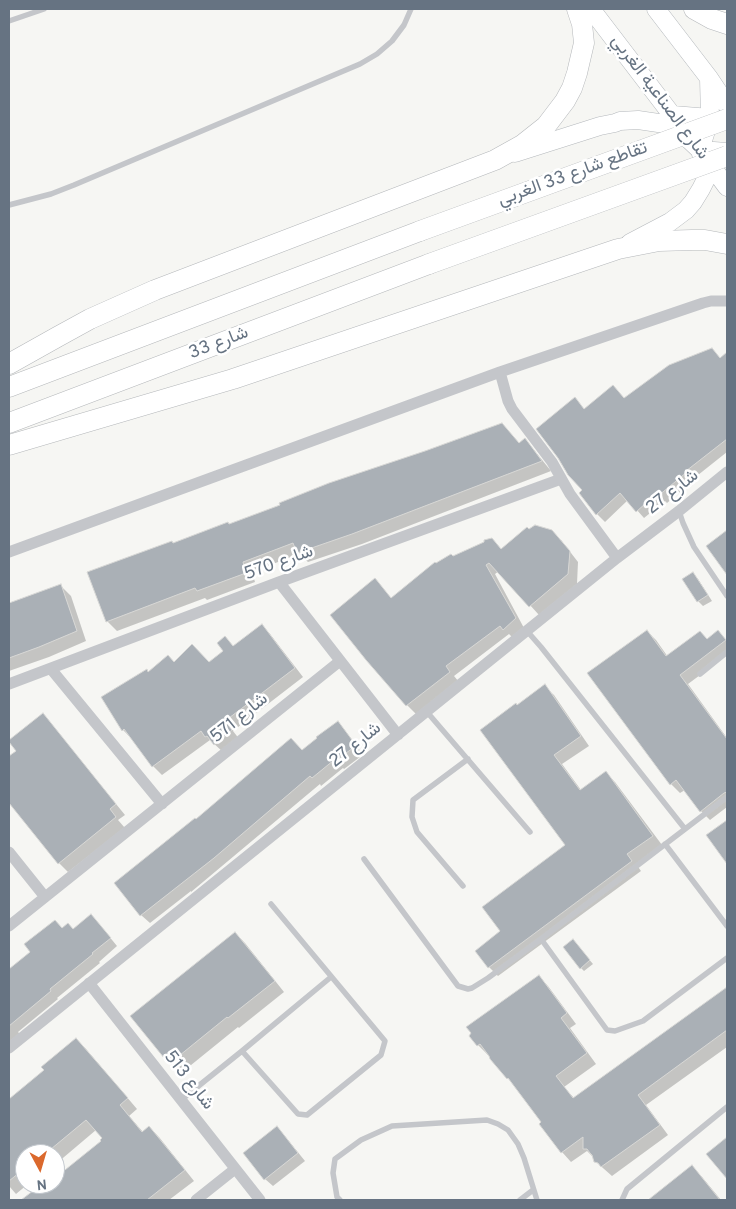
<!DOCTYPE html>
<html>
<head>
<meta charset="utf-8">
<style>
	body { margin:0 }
	#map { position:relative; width:736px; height:1209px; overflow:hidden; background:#f6f6f3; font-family:Overpass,sans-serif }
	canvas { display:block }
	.frame { position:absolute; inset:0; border:10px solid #667382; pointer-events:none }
	.north { position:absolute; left:15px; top:1144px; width:50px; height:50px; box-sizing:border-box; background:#fff; border:1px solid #c2c7cd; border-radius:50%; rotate:174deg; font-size:14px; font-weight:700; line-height:20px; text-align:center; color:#667382 }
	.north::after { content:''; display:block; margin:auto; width:18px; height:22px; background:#db692d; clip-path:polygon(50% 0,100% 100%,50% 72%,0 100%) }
</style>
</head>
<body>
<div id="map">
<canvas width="736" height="1209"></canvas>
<div class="frame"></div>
<div class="north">N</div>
</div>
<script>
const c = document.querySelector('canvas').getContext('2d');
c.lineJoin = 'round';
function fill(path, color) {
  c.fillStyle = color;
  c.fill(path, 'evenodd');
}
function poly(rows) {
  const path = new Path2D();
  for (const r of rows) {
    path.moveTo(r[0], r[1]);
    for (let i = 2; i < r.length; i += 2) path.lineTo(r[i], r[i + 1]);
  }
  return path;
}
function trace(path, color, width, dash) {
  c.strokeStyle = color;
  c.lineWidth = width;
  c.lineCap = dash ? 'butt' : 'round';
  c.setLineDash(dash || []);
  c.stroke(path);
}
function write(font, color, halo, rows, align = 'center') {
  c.font = font + ' Overpass,Vazirmatn,sans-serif';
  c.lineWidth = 5;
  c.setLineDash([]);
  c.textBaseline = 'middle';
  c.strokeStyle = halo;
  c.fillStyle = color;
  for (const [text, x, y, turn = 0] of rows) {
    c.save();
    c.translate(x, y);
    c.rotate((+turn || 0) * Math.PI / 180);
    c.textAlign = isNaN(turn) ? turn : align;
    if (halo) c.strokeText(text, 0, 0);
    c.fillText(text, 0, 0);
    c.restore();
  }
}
fill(poly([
	[727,354,727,452,693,479,694,480,667,503,665,501,644,518,628,500,605,522,597,514,580,493,583,490,575,399,585,410,624,399,721,359],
	[502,424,520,444,525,440,534,450,551,471,362,544,308,562,299,554,252,572,255,582,207,600,205,598,117,631,107,621,174,544,229,525],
	[492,539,502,550,561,540,578,562,577,584,539,615,499,571,495,574,524,628,513,638,509,634,454,676,459,682,416,714,407,705,375,580,392,599,453,557],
	[693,574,698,579,712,601,703,606,698,601,684,579],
	[61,586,71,596,86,641,49,657,9,671,9,605],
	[261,625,270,634,303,677,233,731,240,740,224,753,210,740,162,775,153,766,132,739,123,730,147,670,149,673,175,663,209,663,234,647],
	[647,631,656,640,668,657,708,640,718,632,727,641,727,655,688,684,727,738,727,807,710,820,701,811,685,790,680,793,671,784],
	[544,686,554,695,589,746,562,764,581,790,606,773,615,782,662,845,636,864,641,871,498,976,489,967,502,932,567,845,517,706],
	[338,723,346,732,362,753,359,755,360,757,344,769,343,768,321,786,320,784,191,892,191,891,150,923,141,915,197,821,302,752],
	[52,725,125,815,118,820,125,828,68,872,59,863,9,801,9,758],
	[99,924,117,946,99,962,100,963,57,998,58,999,18,1032,20,1034,9,1043,9,971,62,929,73,930],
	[235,933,245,943,284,992,239,1028,238,1027,180,1074,170,1063,131,1016],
	[576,944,593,964,584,971,581,968],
	[538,976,548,986,576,1024,570,1028,596,1064,564,1087,574,1098,725,990,727,992,727,1047,646,1105,668,1135,612,1176,595,1161,594,1158,587,1151,571,1162,562,1152,541,1124,542,1123,514,1084,491,1059,490,1054,488,1055,478,1045,471,1035],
	[76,1039,86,1049,137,1109,129,1116,143,1132,149,1127,159,1137,194,1181,169,1200,23,1200,44,1184,55,1184,55,1180,103,1141,103,1138,96,1130,57,1163,55,1163,55,1154,25,1154,25,1184,28,1184,16,1194,9,1186,9,1100,46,1071],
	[277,1127,284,1135,305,1161,273,1186,265,1179],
	[692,1167,702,1177,721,1200,650,1200]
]), '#0003');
const building = poly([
	[712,348,720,358,727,352,727,439,686,471,687,472,658,496,656,494,636,512,620,493,596,515,579,493,582,490,568,475,558,458,536,429,575,397,584,409,613,385,624,398,669,365,712,348],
	[502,423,519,443,525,438,542,461,352,534,297,553,293,543,243,562,246,573,197,591,195,588,106,622,87,572,172,541,173,543,228,522,229,524,280,505,279,503,329,483,425,451,502,423],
	[535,525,552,530,570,551,568,574,529,607,489,563,486,565,516,618,503,630,500,626,446,666,450,672,406,706,366,660,330,615,375,578,391,598,435,562,436,563,451,554,453,556,484,542,484,540,492,538,501,549,527,527,529,529,535,525],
	[727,530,727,575,706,546,727,530],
	[693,572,708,595,697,602,682,579,693,572],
	[61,584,77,631,39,647,9,658,9,603,61,584],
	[262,624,295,668,225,721,232,730,214,745,207,736,205,737,201,731,152,767,124,729,122,731,101,697,147,669,148,672,168,655,174,662,192,644,209,662,223,651,217,643,225,636,233,646,262,624],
	[647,630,666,656,700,631,707,639,718,630,726,640,680,675,727,739,727,792,724,793,700,812,676,780,670,785,587,673,647,630],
	[545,684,581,736,554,755,580,790,606,771,653,836,627,854,632,861,488,968,475,951,500,931,482,907,565,845,480,730,516,703,517,705,545,684],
	[43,713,116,804,110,809,116,817,58,864,9,803,9,756,16,751,9,742,9,740,43,713],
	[338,721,355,744,351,746,353,748,335,761,334,760,312,778,310,776,214,858,140,916,114,883,195,818,196,819,291,738,302,750,317,738,316,737,338,721],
	[727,820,727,864,706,835,727,820],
	[91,914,111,938,92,953,93,954,50,989,51,991,9,1026,9,969,30,952,24,944,55,920,62,928,68,923,73,929,91,914],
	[235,932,275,981,228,1018,227,1017,169,1064,130,1016,235,932],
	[573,939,590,960,580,969,563,947,573,939],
	[539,975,567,1013,561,1018,587,1053,556,1076,573,1098,727,987,727,1030,638,1095,660,1125,601,1167,598,1163,594,1162,592,1155,590,1153,587,1149,583,1149,583,1137,561,1153,539,1124,541,1122,508,1078,507,1079,490,1059,489,1056,480,1044,477,1046,469,1036,471,1033,466,1027,539,975],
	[76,1038,128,1098,120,1105,142,1132,149,1126,185,1170,147,1200,21,1200,42,1184,55,1184,55,1178,101,1141,100,1140,102,1138,86,1120,45,1154,25,1154,25,1168,9,1181,9,1099,44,1070,41,1067,76,1038],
	[277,1126,298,1153,264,1180,243,1153,277,1126],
	[727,1137,727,1179,706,1154,727,1137],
	[692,1165,720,1200,648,1200,692,1165]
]);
fill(building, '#aab0b6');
trace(building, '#d7d7d5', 1);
const primary = poly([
	[591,9,685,132],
	[656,9,709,78,727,105],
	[673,115,710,118,719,122],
	[701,152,727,187],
	[515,153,600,126,615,123,620,121,638,120,672,125,684,135,700,150,727,152],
	[630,243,670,222,686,210,693,202,701,189,706,179,704,165,700,150,710,118,709,78]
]);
const highway = poly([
	[694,9,712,19,727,24],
	[9,364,59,336,90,319,155,290,495,160,522,145,546,126,565,101,572,88,577,73,584,43,582,24,577,9],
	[9,387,420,231],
	[9,423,429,264],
	[9,445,233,379,618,249,659,241,692,240,705,240,727,244]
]);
trace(primary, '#b4b8bc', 19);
trace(highway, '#b4b7ba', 21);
trace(poly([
	[9,21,44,9],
	[9,205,51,194,74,185,360,64,377,54,392,41,404,25,411,9],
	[679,511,683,523,694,547,727,596],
	[527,631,541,647,685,829],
	[700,674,727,652],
	[427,712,530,832],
	[665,844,727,926],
	[364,859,458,986,468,989,472,988,488,978,541,939,727,797],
	[463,886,417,832,412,817,413,800,468,759],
	[541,939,607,1030,615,1031,643,1021,727,958],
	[242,1051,298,1114,307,1115,381,1055,385,1041,271,904],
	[181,1100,242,1051,331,977],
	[340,1200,337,1197,333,1173,335,1159,361,1140,392,1126,487,1120,498,1124,508,1130,518,1144,524,1158,537,1200],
	[520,1200,533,1190],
	[622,1200,627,1189,727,1107]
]), '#c4c6ca', 5.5);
trace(poly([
	[500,372,508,401,512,409,552,462,570,494,617,558],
	[9,552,500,372,703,303,711,301,727,301],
	[279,582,398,735],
	[51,669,162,804],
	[9,684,279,582,561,479],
	[9,852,45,897],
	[9,926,340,661],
	[89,983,260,1200],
	[9,1048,617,558,679,511,727,472],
	[196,1200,235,1169]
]), '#c4c6ca', 11);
trace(primary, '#fff', 18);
trace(highway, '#fff', 20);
const highwayBridge = poly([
	[420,231,727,119],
	[429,264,727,156]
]);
trace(highwayBridge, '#b4b7ba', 21, []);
trace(highwayBridge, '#fff', 20);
write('18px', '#667382', '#fff', [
	["شارع الصناعية الغربي",659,98,53],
	["تقاطع شارع 33 الغربي",573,175,-20],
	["شارع 33",219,344,-21],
	["شارع 27",673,493,-38],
	["شارع 570",279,564,-20],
	["شارع 571",240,719,-39],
	["شارع 27",356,746,-39],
	["شارع 513",188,1081,52]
]);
</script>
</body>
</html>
